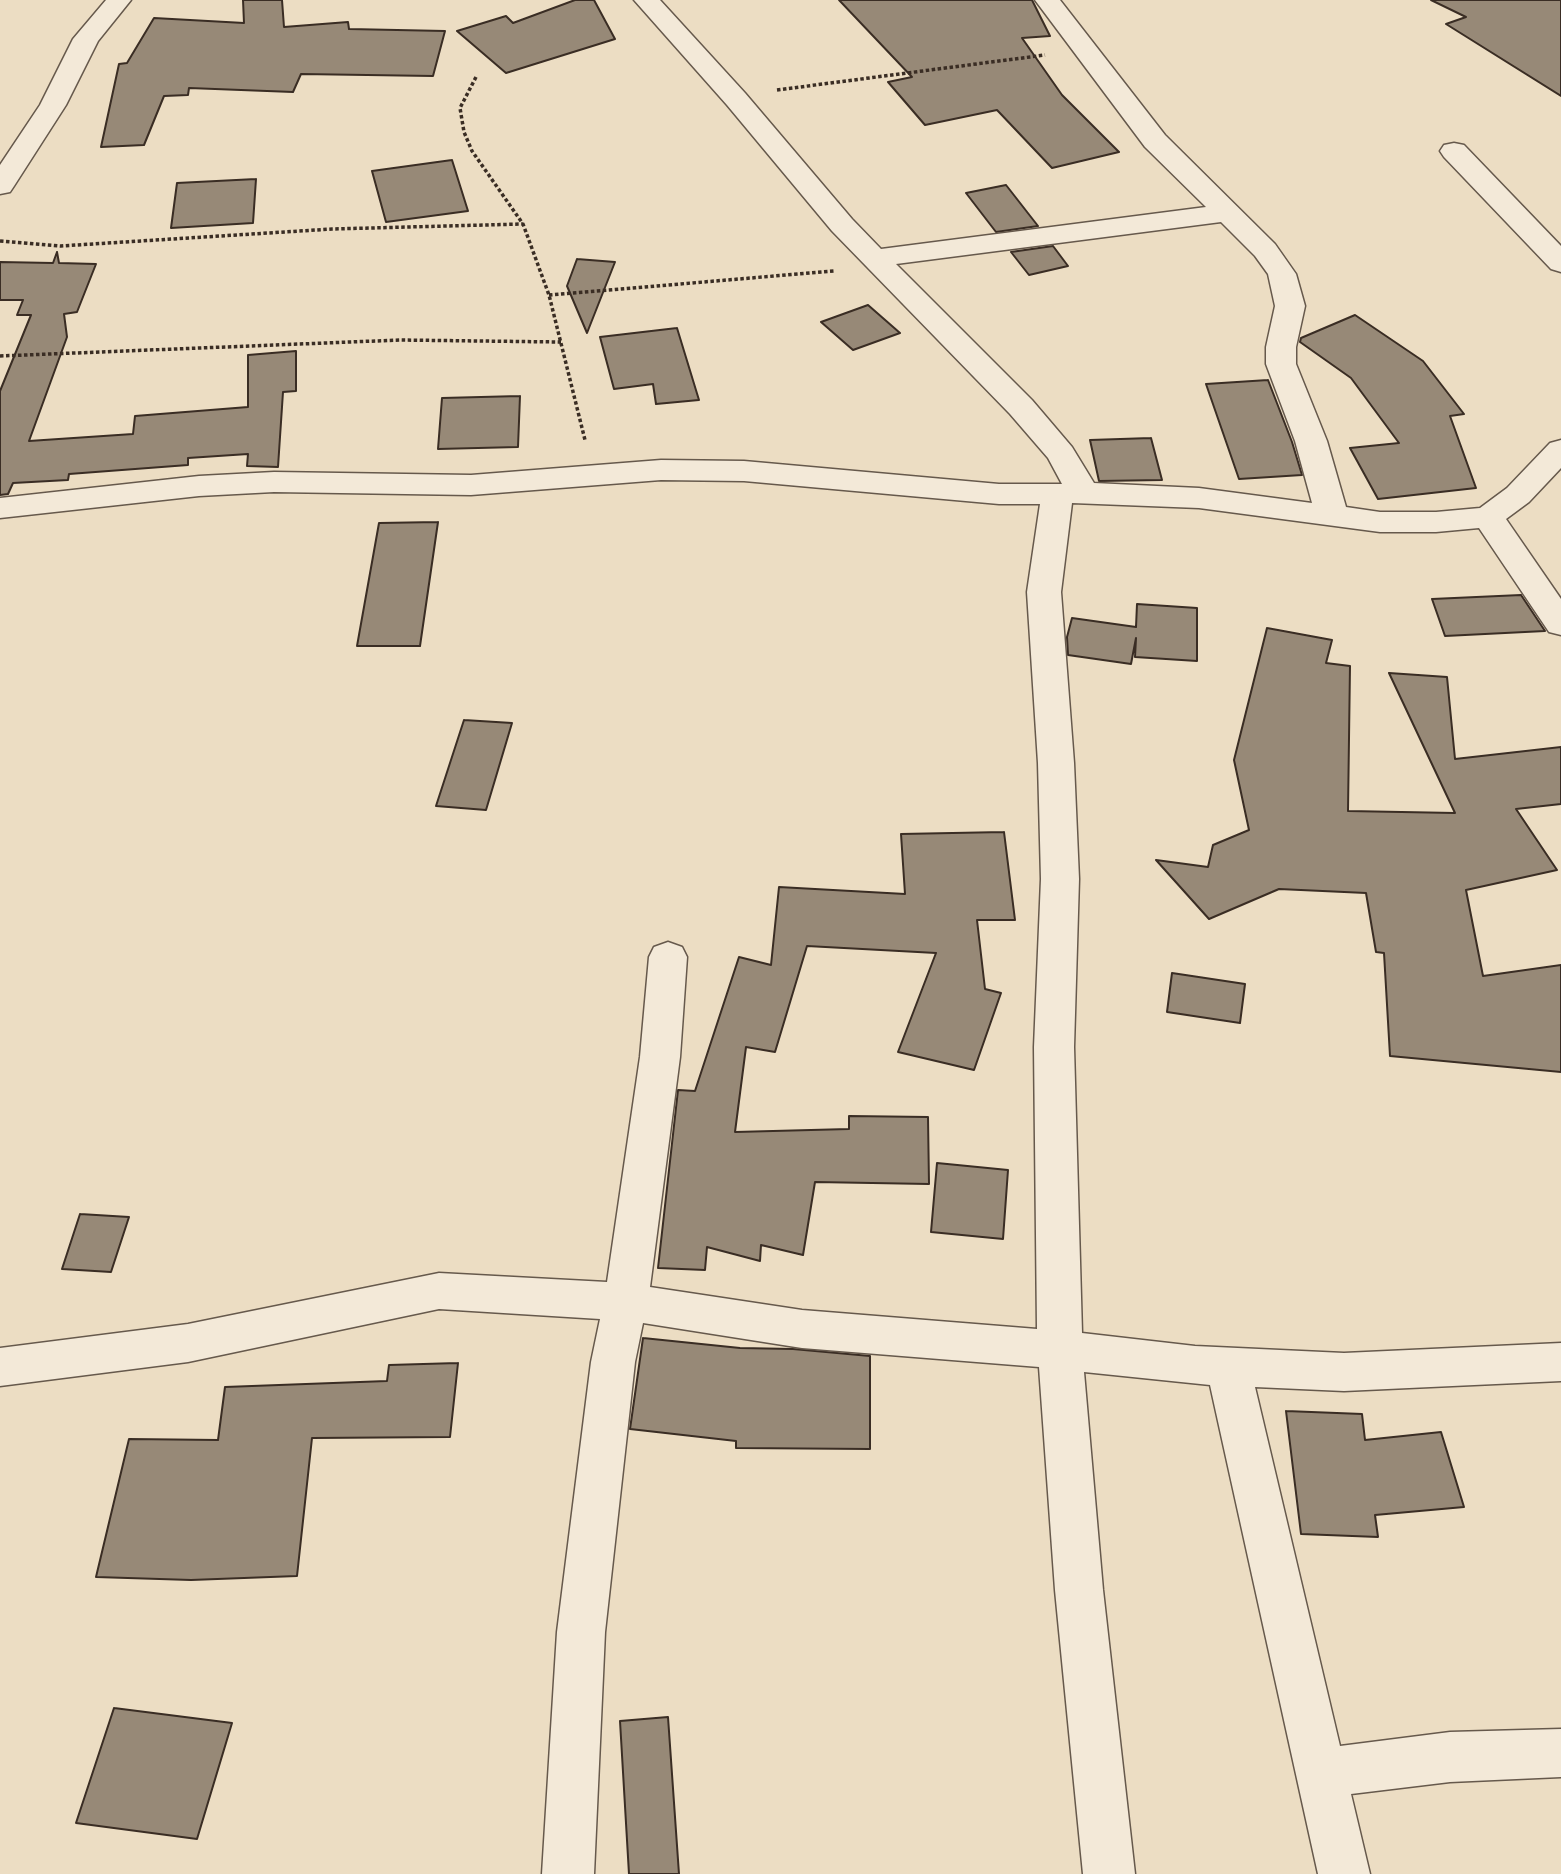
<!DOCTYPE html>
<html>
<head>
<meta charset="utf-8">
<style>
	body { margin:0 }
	canvas { display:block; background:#ecddc3 }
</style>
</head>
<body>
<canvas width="1561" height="1874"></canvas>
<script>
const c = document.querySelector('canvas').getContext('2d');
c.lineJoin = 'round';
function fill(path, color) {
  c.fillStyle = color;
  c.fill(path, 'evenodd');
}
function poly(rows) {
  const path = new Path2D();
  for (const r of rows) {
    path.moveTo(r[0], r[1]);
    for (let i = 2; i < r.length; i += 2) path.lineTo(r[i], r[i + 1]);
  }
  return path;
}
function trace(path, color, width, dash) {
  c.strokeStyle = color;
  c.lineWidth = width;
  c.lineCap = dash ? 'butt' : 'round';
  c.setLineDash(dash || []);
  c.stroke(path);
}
const building = poly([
	[243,0,282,0,284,27,348,22,349,29,445,31,433,76,301,74,293,92,189,88,188,95,164,96,144,145,101,147,119,64,127,63,154,18,244,23,243,0],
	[575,0,594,0,615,39,506,73,457,31,506,16,513,23,575,0],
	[839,0,1032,0,1050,36,1022,38,1062,95,1119,152,1052,168,997,110,925,125,888,82,912,77,839,0],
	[1431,0,1561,0,1561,96,1446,24,1466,17,1431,0],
	[452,160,468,211,386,222,372,171,452,160],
	[256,179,253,223,171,228,177,183,256,179],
	[1006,185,1038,226,996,232,966,193,1006,185],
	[1053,246,1068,266,1029,275,1011,252,1053,246],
	[57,252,59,263,96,264,77,312,64,314,67,337,29,441,133,434,135,416,248,407,248,355,296,351,296,391,283,392,278,467,247,466,248,454,188,458,188,465,69,474,68,480,13,483,8,494,0,495,0,391,31,315,17,315,23,300,0,300,0,262,53,263,57,252],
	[577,259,615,262,587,333,567,286,577,259],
	[868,305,900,333,853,350,821,322,868,305],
	[1355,315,1423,361,1464,414,1450,416,1476,488,1378,499,1350,448,1399,443,1351,378,1300,342,1301,338,1355,315],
	[677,328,699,400,656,404,653,384,614,389,600,337,677,328],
	[1268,380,1292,442,1302,475,1239,479,1206,384,1268,380],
	[520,396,518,447,438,449,442,398,520,396],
	[1151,438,1162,480,1099,481,1090,440,1151,438],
	[438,522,420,646,357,646,379,523,438,522],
	[1521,595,1545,631,1445,636,1432,599,1521,595],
	[1137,604,1197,608,1197,661,1135,657,1136,638,1131,664,1068,655,1067,637,1072,618,1136,627,1137,604],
	[1267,628,1332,640,1326,663,1350,666,1348,811,1455,813,1389,673,1447,677,1455,759,1561,747,1561,804,1516,809,1557,870,1466,890,1483,976,1561,965,1561,1072,1390,1056,1384,953,1376,952,1366,893,1279,889,1209,919,1156,860,1208,867,1213,845,1249,830,1234,760,1267,628],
	[464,720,512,723,486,810,436,806,464,720],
	[1004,832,1015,920,977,920,985,989,1001,993,974,1070,898,1052,936,953,807,946,775,1052,746,1047,735,1132,849,1129,849,1116,928,1117,929,1184,815,1182,803,1255,761,1245,760,1261,707,1247,705,1270,658,1268,678,1090,695,1091,739,957,771,965,779,887,905,894,901,834,1004,832],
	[1172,973,1245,984,1240,1023,1167,1012,1172,973],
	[937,1163,1008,1170,1003,1239,931,1232,937,1163],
	[80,1214,129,1217,111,1272,62,1269,80,1214],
	[643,1338,740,1348,793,1349,870,1356,870,1449,736,1448,736,1441,630,1429,643,1338],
	[458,1363,450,1437,312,1438,297,1576,191,1580,96,1577,129,1439,218,1440,225,1387,387,1381,389,1365,458,1363],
	[1286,1411,1362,1414,1365,1440,1441,1432,1464,1507,1375,1515,1378,1537,1301,1534,1286,1411],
	[114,1708,232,1723,197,1839,76,1823,114,1708],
	[668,1717,679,1874,629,1874,620,1721,668,1717]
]);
fill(building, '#978977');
trace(building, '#3a2d24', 2);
const street = poly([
	[106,0,131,0,98,41,66,105,14,186,10,192,0,194,0,165,40,105,73,39,106,0],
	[634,0,660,0,745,93,852,219,881,249,1206,207,1145,147,1035,0,1060,0,1165,135,1275,244,1296,274,1305,306,1296,347,1296,364,1327,441,1346,507,1380,512,1436,512,1480,508,1507,488,1550,443,1561,440,1561,468,1529,502,1506,519,1561,599,1561,635,1549,632,1479,528,1436,532,1380,532,1199,508,1072,503,1061,592,1074,763,1079,879,1074,1047,1082,1333,1195,1346,1344,1353,1561,1343,1561,1381,1344,1391,1255,1387,1340,1746,1450,1732,1561,1729,1561,1777,1450,1782,1351,1794,1370,1874,1318,1874,1210,1385,1084,1372,1103,1590,1135,1874,1083,1874,1055,1590,1039,1367,802,1348,643,1323,635,1362,605,1632,594,1874,542,1874,557,1632,591,1362,600,1319,439,1309,188,1362,0,1386,0,1348,188,1324,439,1273,607,1282,640,1057,649,957,654,947,668,942,682,947,687,957,680,1057,650,1287,802,1310,1037,1329,1034,1047,1041,879,1038,763,1027,592,1040,504,999,504,744,481,661,480,471,495,274,492,199,496,0,518,0,498,199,476,274,472,471,475,661,460,744,461,999,484,1062,484,1048,458,1010,414,832,231,727,105,634,0],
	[1221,222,1255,256,1268,274,1275,306,1266,347,1266,364,1295,441,1312,503,1199,488,1094,483,1072,447,1032,400,896,264,1221,222],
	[1454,143,1464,145,1561,246,1561,272,1551,269,1444,157,1440,151,1444,145,1454,143]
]);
trace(street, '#66594c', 3);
trace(poly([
	[476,77,460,108,464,132,472,151,523,224,549,295,585,440],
	[777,90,1045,55],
	[0,241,61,246,332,229,523,224],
	[549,295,834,271],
	[0,356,400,340,561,342]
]), '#3a2d24', 3.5, [3.5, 2.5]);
fill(street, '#f3e9d8');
</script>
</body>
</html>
